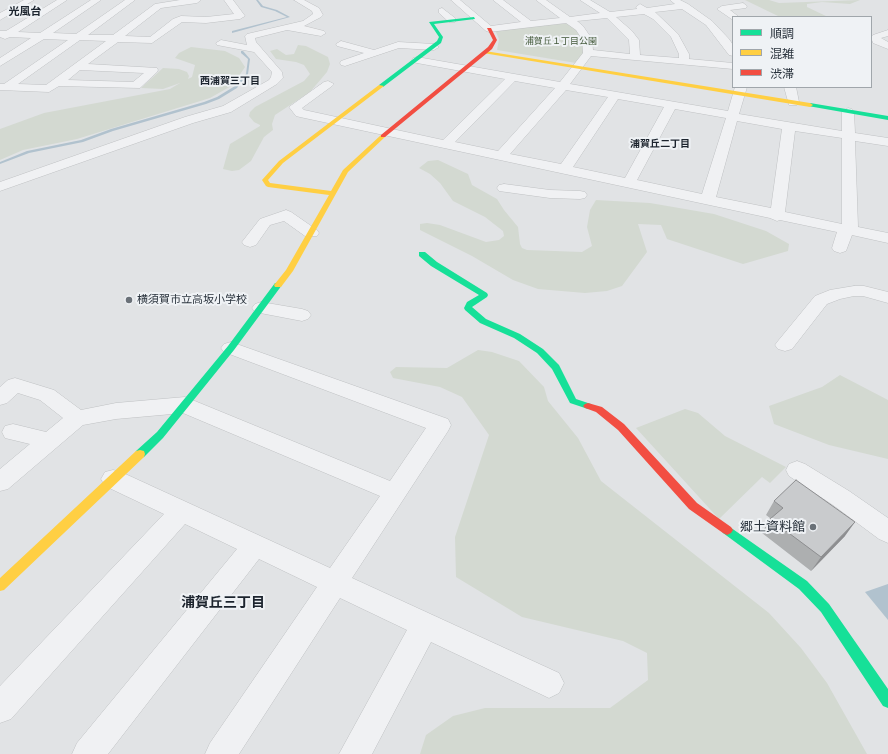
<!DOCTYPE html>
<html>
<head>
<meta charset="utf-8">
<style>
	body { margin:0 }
	#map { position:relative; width:888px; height:754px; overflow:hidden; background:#e1e3e5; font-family:"Asap Condensed","Noto Sans JP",sans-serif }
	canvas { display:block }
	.legend { position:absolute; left:732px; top:16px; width:140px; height:72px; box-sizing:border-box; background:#eff2f5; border:1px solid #a0a6ab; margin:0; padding:5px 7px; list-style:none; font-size:12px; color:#2a333d }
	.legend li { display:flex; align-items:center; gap:8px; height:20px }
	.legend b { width:20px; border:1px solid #a0a6ab }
</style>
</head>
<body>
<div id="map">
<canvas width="888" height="754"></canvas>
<ul class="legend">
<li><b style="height:5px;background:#16e098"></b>順調</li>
<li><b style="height:5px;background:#ffcf43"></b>混雑</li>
<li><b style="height:5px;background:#f24e42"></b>渋滞</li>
</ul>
</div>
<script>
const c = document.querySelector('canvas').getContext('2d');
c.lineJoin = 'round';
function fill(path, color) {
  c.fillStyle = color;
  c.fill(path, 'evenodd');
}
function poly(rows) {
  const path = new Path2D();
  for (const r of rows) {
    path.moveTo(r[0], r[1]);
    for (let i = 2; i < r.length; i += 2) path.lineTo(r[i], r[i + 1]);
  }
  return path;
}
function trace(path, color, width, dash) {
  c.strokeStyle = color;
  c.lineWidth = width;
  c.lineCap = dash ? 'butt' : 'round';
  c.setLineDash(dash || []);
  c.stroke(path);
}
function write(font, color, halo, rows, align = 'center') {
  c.font = font + ' "Asap Condensed","Noto Sans JP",sans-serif';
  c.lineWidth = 4;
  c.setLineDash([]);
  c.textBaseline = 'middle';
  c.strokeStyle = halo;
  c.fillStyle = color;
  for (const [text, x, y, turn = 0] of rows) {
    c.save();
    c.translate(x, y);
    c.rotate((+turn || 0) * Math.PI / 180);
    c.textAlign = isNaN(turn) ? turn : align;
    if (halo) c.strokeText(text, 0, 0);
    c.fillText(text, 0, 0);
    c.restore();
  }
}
fill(poly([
	[745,0,769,0,779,3,860,0,850,4,822,2,807,4,807,7,828,17,780,17],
	[569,23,578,31,584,41,583,53,576,63,497,50,499,39,495,30],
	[298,45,306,46,328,57,330,64,327,72,310,92,275,115,272,124,273,130,264,137,251,161,239,170,232,171,223,169,230,144,260,126,260,125,254,122,249,116,250,112,255,107,304,81,310,74,304,65,296,62,276,59,270,51,277,49,286,55,294,54],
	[191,47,225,51,239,58,245,67,233,85,210,98,77,139,23,150,0,160,0,129,44,113,170,89,180,83,163,89,141,88,163,68,179,69,187,72,189,76,188,79,192,77,195,65,175,58,179,53],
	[438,160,468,174,472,185,497,199,504,210,518,227,520,244,522,248,527,250,582,252,592,246,587,227,590,210,596,200,650,203,714,214,766,231,789,244,788,251,743,264,667,239,661,225,638,224,647,252,622,286,607,291,585,293,538,289,513,280,472,256,420,230,420,224,427,223,440,225,486,242,499,240,504,236,503,231,485,217,453,201,440,183,430,174,419,168,428,161],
	[478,350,492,352,519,361,544,387,548,401,578,438,601,481,769,613,801,648,827,683,867,754,420,754,426,735,453,716,485,708,610,708,648,680,647,653,623,641,522,617,456,577,455,537,489,435,462,397,440,387,393,378,390,372,396,367,447,368],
	[840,375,888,400,888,459,829,445,774,424,769,406,822,387],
	[685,409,698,413,725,436,786,467,770,483,762,477,719,519,636,428]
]), '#d3d9d1');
fill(poly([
	[888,584,888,620,865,592]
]), '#b1c2ce');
fill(poly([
	[256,0,258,0,263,6,277,10,290,17,232,33,232,31,287,17,275,11,261,7,256,0],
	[241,51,243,51,250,59,248,74,237,88,219,99,206,104,113,131,83,142,29,153,0,164,0,162,27,151,81,140,111,129,204,102,217,97,235,86,246,74,248,59,241,53,241,51]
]), '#b1c2ce');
const street = poly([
	[24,0,34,0,0,20,0,13,24,0],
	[57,0,67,0,18,32,40,33,91,0,101,0,53,33,76,34,125,0,135,0,88,35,113,35,155,4,180,0,201,0,197,3,161,8,125,36,150,37,173,19,181,16,206,17,234,14,224,0,233,0,245,16,240,19,206,23,182,22,152,43,118,42,88,64,157,68,158,70,157,72,140,88,59,86,49,92,0,90,0,84,4,84,68,40,44,39,0,66,0,58,31,38,10,37,5,39,0,37,0,31,6,31,57,0],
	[80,40,106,41,46,85,18,84,80,40],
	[80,70,144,73,133,82,68,80,80,70],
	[294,0,304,0,319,8,323,15,321,17,304,26,324,31,326,33,321,36,287,30,255,38,256,42,282,72,283,78,277,84,231,112,193,123,0,191,0,182,185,117,223,106,269,80,271,77,272,72,254,52,217,45,216,43,221,40,247,45,245,36,247,34,303,21,313,14,312,11,294,0],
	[451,0,460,0,491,26,521,22,493,0,503,0,531,21,560,18,536,0,546,0,570,17,600,13,580,0,590,0,610,12,637,9,636,7,640,4,647,8,675,4,670,0,680,0,688,4,712,21,729,39,733,45,733,56,729,55,706,25,682,9,655,12,678,34,689,54,689,59,733,63,733,69,591,56,570,84,728,111,735,87,747,87,739,114,842,131,842,112,848,108,852,109,854,112,855,133,888,138,888,146,855,141,858,227,888,233,888,243,852,235,846,251,840,253,834,251,832,248,837,232,780,220,777,221,770,218,300,117,296,116,289,107,324,82,328,81,334,84,332,86,302,108,304,110,443,140,505,79,417,63,413,62,412,60,413,58,417,57,560,82,583,53,582,39,576,30,566,23,489,32,486,31,451,0],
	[644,14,653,19,671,37,679,54,679,58,640,55,639,40,632,31,616,17,644,14],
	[607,18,629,40,630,54,593,50,592,39,583,26,577,21,607,18],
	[515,81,555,88,498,151,455,142,515,81],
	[566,90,608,97,561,164,510,154,566,90],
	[618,99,664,107,625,178,573,167,618,99],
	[675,109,726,118,702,194,637,180,675,109],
	[737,121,782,129,771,208,716,197,737,121],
	[795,131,842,138,842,224,785,212,795,131],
	[743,3,747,6,746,8,730,10,739,17,733,17,733,20,717,9,722,6,743,3],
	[442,8,455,18,455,22,449,22,439,13,439,9,442,8],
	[888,30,888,36,881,38,888,42,888,49,873,43,871,37,873,35,888,30],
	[341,41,374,50,398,42,434,44,439,47,434,50,399,48,345,66,341,65,340,63,341,61,364,53,337,46,336,44,341,41],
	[784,87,796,87,799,102,797,105,789,105,784,87],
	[504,184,550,190,580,191,585,192,587,195,585,198,580,199,550,198,499,191,497,188,499,185,504,184],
	[286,210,291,212,317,230,319,233,317,236,305,236,284,221,270,225,256,245,250,247,244,245,242,242,260,219,286,210],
	[854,286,864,286,888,292,888,303,863,296,854,296,840,299,827,304,792,349,785,351,778,349,775,345,778,341,815,296,830,290,854,286],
	[261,302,302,309,308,311,311,315,308,319,302,321,255,312,252,308,255,304,261,302],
	[231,342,448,419,451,425,448,431,352,578,559,673,564,683,559,693,549,698,431,642,372,754,339,754,407,630,340,598,239,754,205,754,210,743,317,587,259,559,108,754,72,754,77,743,237,549,185,524,11,719,0,723,0,686,164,514,105,486,101,479,105,472,113,470,121,472,330,568,380,496,183,413,116,419,83,425,8,489,0,491,0,469,30,444,5,438,2,432,5,426,13,424,46,432,63,418,40,400,18,393,7,403,0,405,0,387,8,380,15,378,54,390,81,410,116,403,185,397,390,481,426,428,224,352,221,348,224,344,231,342],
	[797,461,805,464,849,491,888,518,888,543,879,539,833,505,789,476,786,470,789,464,797,461]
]);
trace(street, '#bfc1c3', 1);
fill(street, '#f0f1f3');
fill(poly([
	[474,17,475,19,434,24,443,37,441,43,383,87,379,87,379,85,437,41,439,37,429,22,474,17],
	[810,103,888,116,888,120,808,106,807,105,810,103],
	[419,252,425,252,437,262,487,293,488,295,487,297,472,307,486,319,520,334,543,349,559,365,576,399,591,404,593,406,591,408,588,409,570,403,552,369,537,353,514,338,480,323,465,310,464,308,467,302,479,295,431,266,419,256,419,252],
	[275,283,281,283,282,285,234,350,163,438,144,457,140,458,136,457,135,454,136,451,157,432,228,346,275,283],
	[727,525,807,581,829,604,888,689,888,708,883,706,821,612,799,589,723,533,721,530,723,527,727,525]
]), '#16e098');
fill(poly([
	[485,51,810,103,813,105,810,107,483,53,485,51],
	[379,85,384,86,283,163,268,180,270,183,331,191,343,170,381,135,386,136,348,172,293,271,281,287,275,287,274,285,286,270,329,195,268,187,266,186,262,180,279,161,379,85],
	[140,450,144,451,145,454,144,457,4,590,0,591,0,578,136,451,140,450]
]), '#ffcf43');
fill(poly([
	[487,28,491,28,497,40,492,49,385,137,381,137,381,135,488,47,493,40,487,28],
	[588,403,602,407,624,424,697,503,731,527,733,530,731,533,727,535,723,533,689,509,618,430,596,412,585,408,583,406,585,404,588,403]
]), '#f24e42');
fill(poly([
	[774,501,845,536,811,571,762,533,770,518,766,515]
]), '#adafb0');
fill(poly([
	[855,522,845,536,811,571,821,557]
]), '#8d8e90');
const building = poly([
	[796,480,855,522,821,557,770,519,783,508,774,501,796,480]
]);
fill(building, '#c9cbcd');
trace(building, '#8d8e90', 1);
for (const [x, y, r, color] of [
	[129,300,4,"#6a7178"],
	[813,527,4,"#6a7178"]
]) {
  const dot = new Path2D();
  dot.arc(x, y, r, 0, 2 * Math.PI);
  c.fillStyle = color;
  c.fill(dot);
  trace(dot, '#eff2f5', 1.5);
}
write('9px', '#415738', '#eff2f5', [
	["浦賀丘１丁目公園",561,41]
]);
write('bold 10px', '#1c242e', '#eff2f5', [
	["西浦賀三丁目",230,81],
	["浦賀丘二丁目",660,144]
]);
write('bold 11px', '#1c242e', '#eff2f5', [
	["光風台",25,12]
]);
write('11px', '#2a333d', '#eff2f5', [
	["横須賀市立高坂小学校",137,300]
], 'left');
write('13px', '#2a333d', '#eff2f5', [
	["郷土資料館",805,527]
], 'right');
write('bold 14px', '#1c242e', '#eff2f5', [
	["浦賀丘三丁目",223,603]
]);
</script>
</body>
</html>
